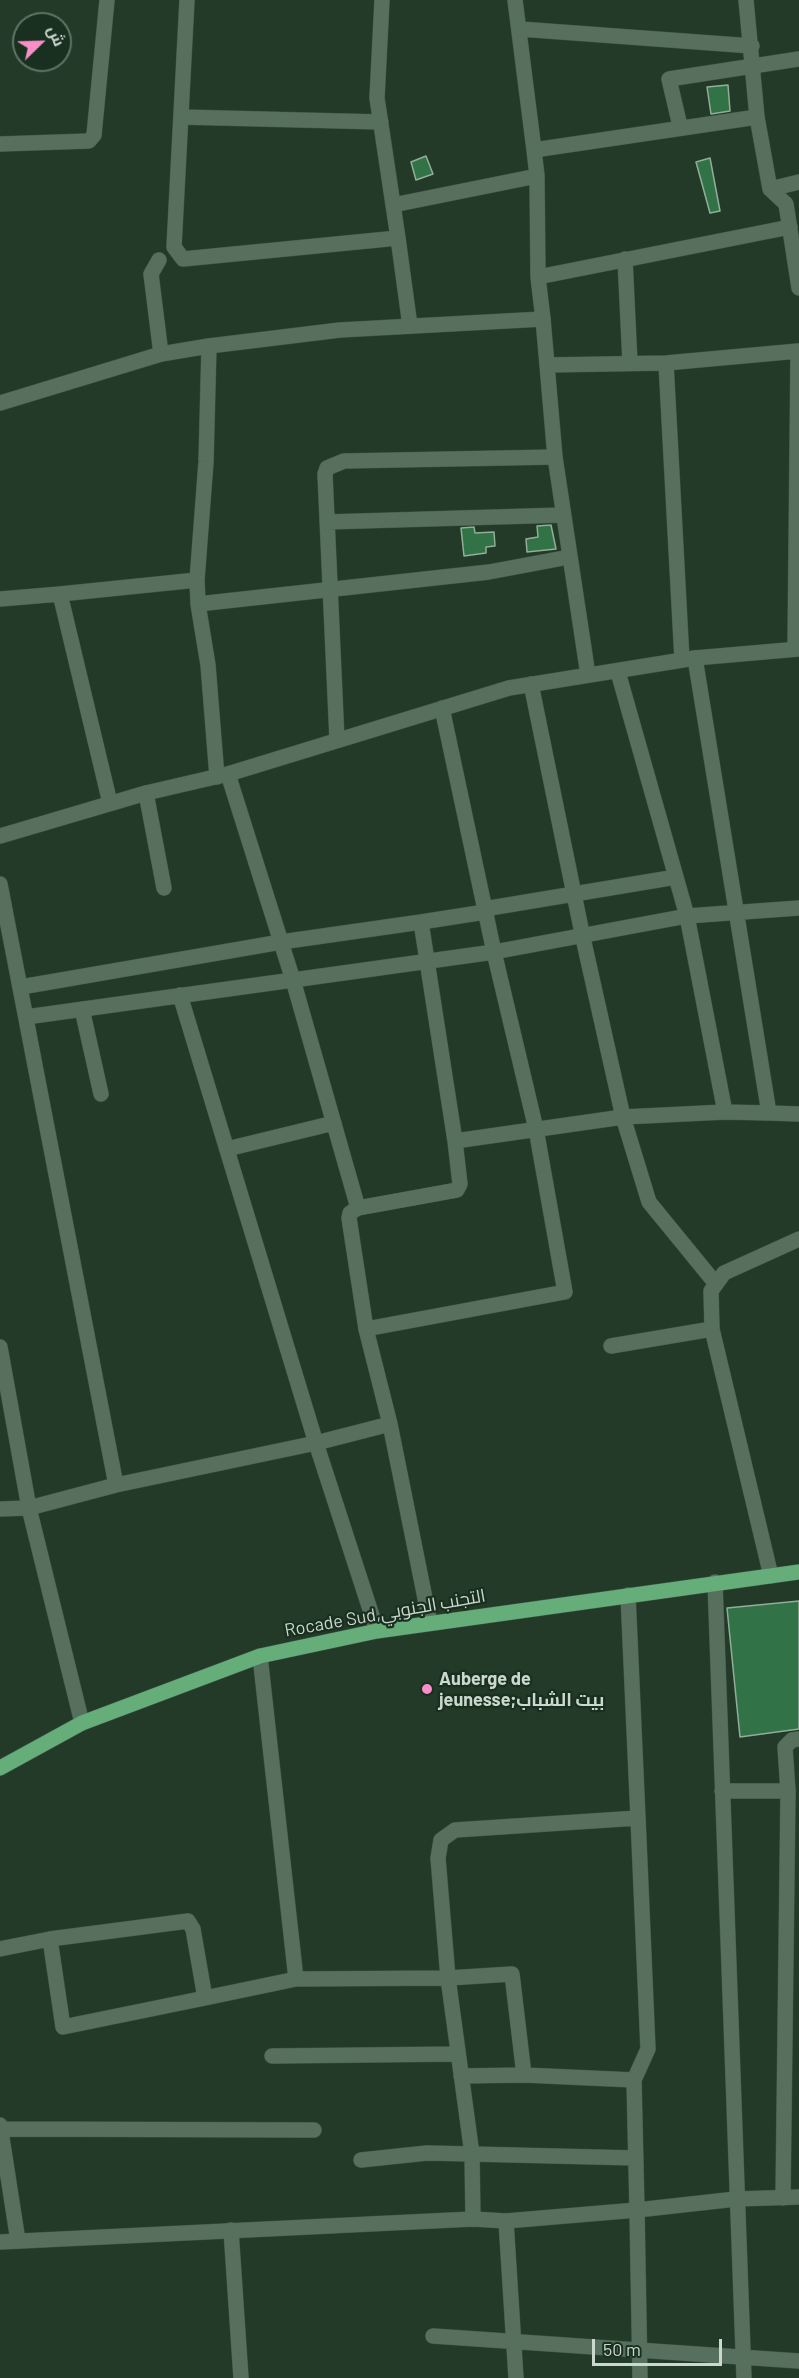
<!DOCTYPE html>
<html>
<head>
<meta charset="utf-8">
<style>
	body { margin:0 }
	#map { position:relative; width:799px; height:2378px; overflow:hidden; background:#233a28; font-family:Barlow,Cairo,sans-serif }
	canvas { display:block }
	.north { position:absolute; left:12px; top:12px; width:60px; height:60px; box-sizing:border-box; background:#192f1f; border:2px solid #607365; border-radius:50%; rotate:67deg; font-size:16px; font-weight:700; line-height:24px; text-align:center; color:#cbd8cd }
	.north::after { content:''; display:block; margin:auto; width:21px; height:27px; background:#fa8fc7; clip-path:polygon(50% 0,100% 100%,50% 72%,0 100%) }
	.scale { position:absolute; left:592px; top:2339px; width:130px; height:27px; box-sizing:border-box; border:3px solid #cbd8cd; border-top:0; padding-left:8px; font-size:18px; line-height:21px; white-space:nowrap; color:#cbd8cd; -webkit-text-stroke:4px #192f1f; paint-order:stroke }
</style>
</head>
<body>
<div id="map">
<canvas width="799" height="2378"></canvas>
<div class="north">ش</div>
<div class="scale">50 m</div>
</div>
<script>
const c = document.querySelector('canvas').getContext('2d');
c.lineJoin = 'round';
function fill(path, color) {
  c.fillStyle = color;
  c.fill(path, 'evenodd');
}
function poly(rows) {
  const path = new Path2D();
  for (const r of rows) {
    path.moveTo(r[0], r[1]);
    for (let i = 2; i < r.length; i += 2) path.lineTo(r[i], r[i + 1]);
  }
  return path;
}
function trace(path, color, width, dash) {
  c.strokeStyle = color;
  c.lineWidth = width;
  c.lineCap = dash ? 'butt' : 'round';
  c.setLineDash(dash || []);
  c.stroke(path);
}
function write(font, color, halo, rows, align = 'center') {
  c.font = font + ' Barlow,Cairo,sans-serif';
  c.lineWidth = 4.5;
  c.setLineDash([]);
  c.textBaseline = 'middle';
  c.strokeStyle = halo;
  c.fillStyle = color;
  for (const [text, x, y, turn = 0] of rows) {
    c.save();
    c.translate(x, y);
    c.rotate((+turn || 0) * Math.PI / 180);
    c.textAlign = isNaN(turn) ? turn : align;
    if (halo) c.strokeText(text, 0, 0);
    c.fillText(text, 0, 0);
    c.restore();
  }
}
const building = poly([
	[728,85,730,111,711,114,707,87,728,85],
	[426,156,433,174,416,180,411,162,426,156],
	[710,158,720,211,710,213,696,162,710,158],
	[551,525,556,549,527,552,526,539,538,537,537,526,551,525],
	[474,527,475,533,494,532,495,546,486,547,486,553,464,556,461,528,474,527],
	[799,1601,799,1729,740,1737,727,1608,799,1601]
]);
fill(building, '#317346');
trace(building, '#93ad98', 1.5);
const street = poly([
	[187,0,174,247,183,259,398,238,410,326],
	[382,0,377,98,398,238],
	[515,0,534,150],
	[746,0,757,117,770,189,786,204,799,288],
	[520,29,752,46],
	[181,117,381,122],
	[680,126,669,79,799,59],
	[0,144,89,141,94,135,107,0],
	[537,176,534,150,757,117],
	[770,189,799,182],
	[393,205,537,176,538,277,543,319],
	[625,259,630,363],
	[159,260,151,274,161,354],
	[538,277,790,227],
	[209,346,206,462,197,580,198,604,208,665,217,777],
	[666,363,682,660],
	[548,365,666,363,798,351,795,649],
	[327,522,563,515],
	[0,599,60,594],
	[198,604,489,572,569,557],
	[695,658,769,1113,799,1114],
	[618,672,687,916,725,1112,769,1113],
	[531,684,583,938,623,1117,649,1202,716,1284],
	[337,740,325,474,327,468,344,461,555,457],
	[228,774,293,980,494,952,687,916,799,908],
	[146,793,164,888],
	[110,803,60,594,197,580],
	[0,884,116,1485,29,1508,0,1509],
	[484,909,676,877],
	[21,987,281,942,421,922],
	[180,995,316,1443,390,1424,430,1623],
	[82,1009,101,1094],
	[26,1017,293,980,358,1208,350,1213,349,1218,366,1329,390,1424],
	[455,1141,421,922,485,912],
	[227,1149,334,1123],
	[358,1208,457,1190,460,1184,455,1141,623,1117,725,1112],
	[366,1329,565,1292,536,1129,494,952,442,708],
	[611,1346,712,1329],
	[116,1485,316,1443,377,1631],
	[771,1576,712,1329,711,1291,724,1273,799,1239],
	[715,1582,744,2378],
	[628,1595,638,1818],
	[260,1656,296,1979],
	[722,1791,788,1791],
	[0,1949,50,1939,188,1921,193,1929,205,1998,63,2027,50,1939],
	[205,1998,296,1979,448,1978,512,1974,524,2075],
	[272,2056,458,2054],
	[461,2076,524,2075,634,2080],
	[0,2125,18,2241],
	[1,2129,314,2130],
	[636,2158,472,2154,448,1978,438,1858,441,1840,455,1830,638,1818,648,2049,634,2080,637,2210],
	[361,2160,427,2153,472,2154,473,2219],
	[783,2198,788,1791,785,1747,792,1740,799,1739],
	[506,2221,516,2378],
	[231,2230,241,2378],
	[433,2336,799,2361]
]);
const secondary = poly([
	[0,403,161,354,209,346,340,330,543,319,555,457,588,675],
	[0,836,146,793,228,774,509,688,695,658,799,649],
	[0,1347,29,1508,82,1723],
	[0,2242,473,2219,506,2221,637,2210],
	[640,2378,637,2210,736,2199,799,2197]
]);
const primary = poly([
	[0,1768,82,1723,260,1656,377,1631,799,1572]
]);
trace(street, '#405446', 16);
trace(secondary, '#405446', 16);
trace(primary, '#405446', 16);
trace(street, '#57705d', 15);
trace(secondary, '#57705d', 15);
trace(primary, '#65ae7a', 15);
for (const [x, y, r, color] of [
	[427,1689,6,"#fa8fc7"]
]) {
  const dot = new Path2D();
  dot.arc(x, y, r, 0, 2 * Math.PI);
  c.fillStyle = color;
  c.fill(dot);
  trace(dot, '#192f1f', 2);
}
write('18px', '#cbd8cd', '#192f1f', [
	["Rocade Sud,التجنب الجنوبي",385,1613,-10]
]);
write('bold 18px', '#cbd8cd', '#192f1f', [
	["Auberge de",439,1679],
	["jeunesse;بيت الشباب",439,1700]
], 'left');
</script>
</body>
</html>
